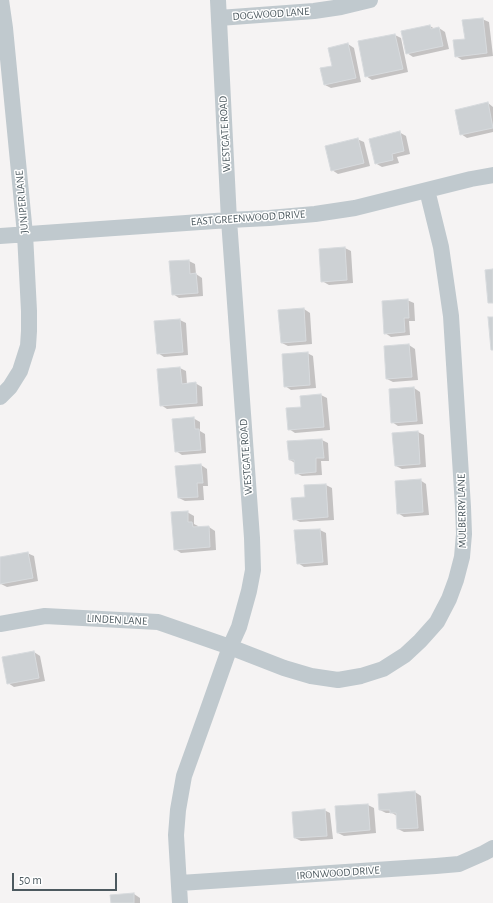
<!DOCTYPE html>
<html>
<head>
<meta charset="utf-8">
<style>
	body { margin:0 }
	#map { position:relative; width:493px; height:903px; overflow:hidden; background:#f5f3f3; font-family:"Alegreya Sans",sans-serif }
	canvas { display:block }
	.scale { position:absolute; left:12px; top:873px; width:105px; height:18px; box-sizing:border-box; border:2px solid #4c595f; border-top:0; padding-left:5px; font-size:12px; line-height:14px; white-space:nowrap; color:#4c595f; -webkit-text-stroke:3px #fff; paint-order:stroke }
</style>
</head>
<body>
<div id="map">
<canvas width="493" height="903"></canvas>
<div class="scale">50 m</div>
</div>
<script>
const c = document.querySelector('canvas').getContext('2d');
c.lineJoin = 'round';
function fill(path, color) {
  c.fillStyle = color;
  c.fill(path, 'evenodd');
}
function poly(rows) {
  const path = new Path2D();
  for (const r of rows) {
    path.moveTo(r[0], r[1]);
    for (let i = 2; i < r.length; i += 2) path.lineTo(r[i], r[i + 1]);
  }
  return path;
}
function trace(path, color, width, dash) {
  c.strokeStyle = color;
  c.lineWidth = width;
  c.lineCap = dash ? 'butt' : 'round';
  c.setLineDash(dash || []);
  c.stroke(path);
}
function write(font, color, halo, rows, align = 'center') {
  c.font = font + ' "Alegreya Sans",sans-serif';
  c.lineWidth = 3;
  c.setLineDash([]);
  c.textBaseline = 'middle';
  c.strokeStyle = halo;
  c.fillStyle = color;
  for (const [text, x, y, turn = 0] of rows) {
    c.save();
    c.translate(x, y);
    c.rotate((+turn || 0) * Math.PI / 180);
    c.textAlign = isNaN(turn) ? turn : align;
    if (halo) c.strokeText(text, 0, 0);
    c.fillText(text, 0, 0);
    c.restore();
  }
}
fill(poly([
	[482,19,489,22,493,56,462,60,456,56,466,39],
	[430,26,435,29,439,28,445,32,449,49,413,57,407,53],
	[395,35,401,38,408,72,372,80,366,76],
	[348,44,354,48,361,82,331,88,325,85,333,67],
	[488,103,493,107,493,132,467,138,461,134],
	[399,132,406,136,410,154,397,157,399,163,382,167,375,163],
	[357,139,364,142,370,166,338,174,332,170],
	[345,248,351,251,353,283,329,285,322,281],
	[189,261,195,264,196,274,202,278,203,296,179,298,173,294,170,262],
	[407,300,414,303,415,321,409,321,410,335,391,337,385,333],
	[304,309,310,313,312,344,288,346,282,343],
	[180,320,186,323,188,355,164,357,158,353],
	[409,345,415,349,418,380,393,382,387,379,385,347],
	[307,353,313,356,316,388,291,390,285,386],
	[180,368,186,371,187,384,195,383,202,387,203,406,167,409,161,405],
	[414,388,420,392,423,424,398,426,392,422],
	[321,395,327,398,330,430,295,433,289,429,302,408],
	[193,418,200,422,200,431,205,434,206,453,182,455,176,451],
	[418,432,424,435,426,467,402,469,396,466],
	[322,440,328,443,329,461,321,461,322,475,302,476,296,473,295,463,290,460,288,442],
	[201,465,207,469,208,486,203,486,204,500,185,501,179,498],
	[420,480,426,484,429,515,404,517,398,513],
	[326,485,332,488,334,520,300,522,294,519],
	[187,512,194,516,194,524,198,526,198,528,209,527,215,531,216,550,181,553,175,549],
	[320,530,326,533,328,565,304,567,298,563],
	[27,553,34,556,38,581,7,587,1,584,0,578,0,558],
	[34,652,40,656,45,681,14,687,8,683],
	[415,792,421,796,424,831,404,832,398,829,397,816,392,813,386,813,380,810,379,795],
	[368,805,374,808,376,833,344,836,338,833],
	[324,810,330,813,333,839,301,841,295,838],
	[134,894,140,898,140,903,112,903]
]), '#0003');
const building = poly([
	[483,18,487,53,455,57,453,40,465,39,462,20,483,18],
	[430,25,431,29,439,27,443,46,406,54,401,31,430,25],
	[395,34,403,69,365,77,358,41,395,34],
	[348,43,356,78,324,85,320,68,332,66,328,48,348,43],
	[488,102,493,128,460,135,455,110,488,102],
	[400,131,404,151,392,154,393,160,375,164,369,139,400,131],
	[358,138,364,163,331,171,325,146,358,138],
	[345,247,347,280,321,282,319,249,345,247],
	[189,260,190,274,196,273,198,293,172,295,169,261,189,260],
	[493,269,493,303,488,303,485,270,493,269],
	[408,299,409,318,404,318,405,332,384,334,382,301,408,299],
	[304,308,306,341,281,343,278,310,304,308],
	[488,317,493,317,493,350,491,350,488,317],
	[180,319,183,352,157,354,154,321,180,319],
	[409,344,412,377,386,379,384,346,409,344],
	[308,352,310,385,284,387,282,354,308,352],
	[180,367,182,384,196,382,197,403,160,406,157,369,180,367],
	[414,387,417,421,391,423,389,389,414,387],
	[321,394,324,427,288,430,286,408,301,407,300,396,321,394],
	[194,417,195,429,199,429,201,450,175,452,172,419,194,417],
	[418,431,420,464,395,466,392,433,418,431],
	[322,439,324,458,316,458,316,472,295,474,294,460,289,460,287,441,322,439],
	[201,464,203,483,197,483,198,497,178,498,175,466,201,464],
	[421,479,423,512,397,514,395,481,421,479],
	[326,484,328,517,293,520,291,498,305,497,304,485,326,484],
	[188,511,188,522,192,522,193,527,209,526,210,547,174,550,171,512,188,511],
	[320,529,323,562,297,564,294,530,320,529],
	[28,552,33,578,0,584,0,557,28,552],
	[34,651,39,678,7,684,2,657,34,651],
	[415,791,418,828,397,829,396,813,390,813,390,810,379,810,378,794,415,791],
	[368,804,370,830,337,833,335,806,368,804],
	[325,809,327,836,294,838,292,812,325,809],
	[134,893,134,903,111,903,110,895,134,893]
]);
fill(building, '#cdd1d4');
trace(building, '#d7dadd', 1);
trace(poly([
	[219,18,314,11,341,7,370,0],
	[0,236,229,220,269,218,315,214,355,208,471,179,493,175],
	[0,397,10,387,20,371,28,346,29,331,29,311,25,234,5,28,1,0],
	[0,624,45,616,158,622,230,647,284,668,311,676,338,680,361,676,383,669,405,655,420,641,437,622,449,599,456,580,462,557,464,534,463,507,451,316,441,247,427,190],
	[180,883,436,866,459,864,484,853,493,848],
	[180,903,176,835,178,810,184,776,207,712,230,647,239,627,249,591,253,570,252,538,229,220,218,0]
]), '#c0c9ce', 16);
write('11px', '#4c595f', '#fff', [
	["DOGWOOD LANE",271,14,-4],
	["WESTGATE ROAD",225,134,-93],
	["JUNIPER LANE",22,202,-95],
	["EAST GREENWOOD DRIVE",248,218,-4],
	["WESTGATE ROAD",246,457,-94],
	["MULBERRY LANE",462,511,-91],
	["LINDEN LANE",117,620,3],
	["IRONWOOD DRIVE",338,873,-4]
]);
</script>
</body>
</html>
